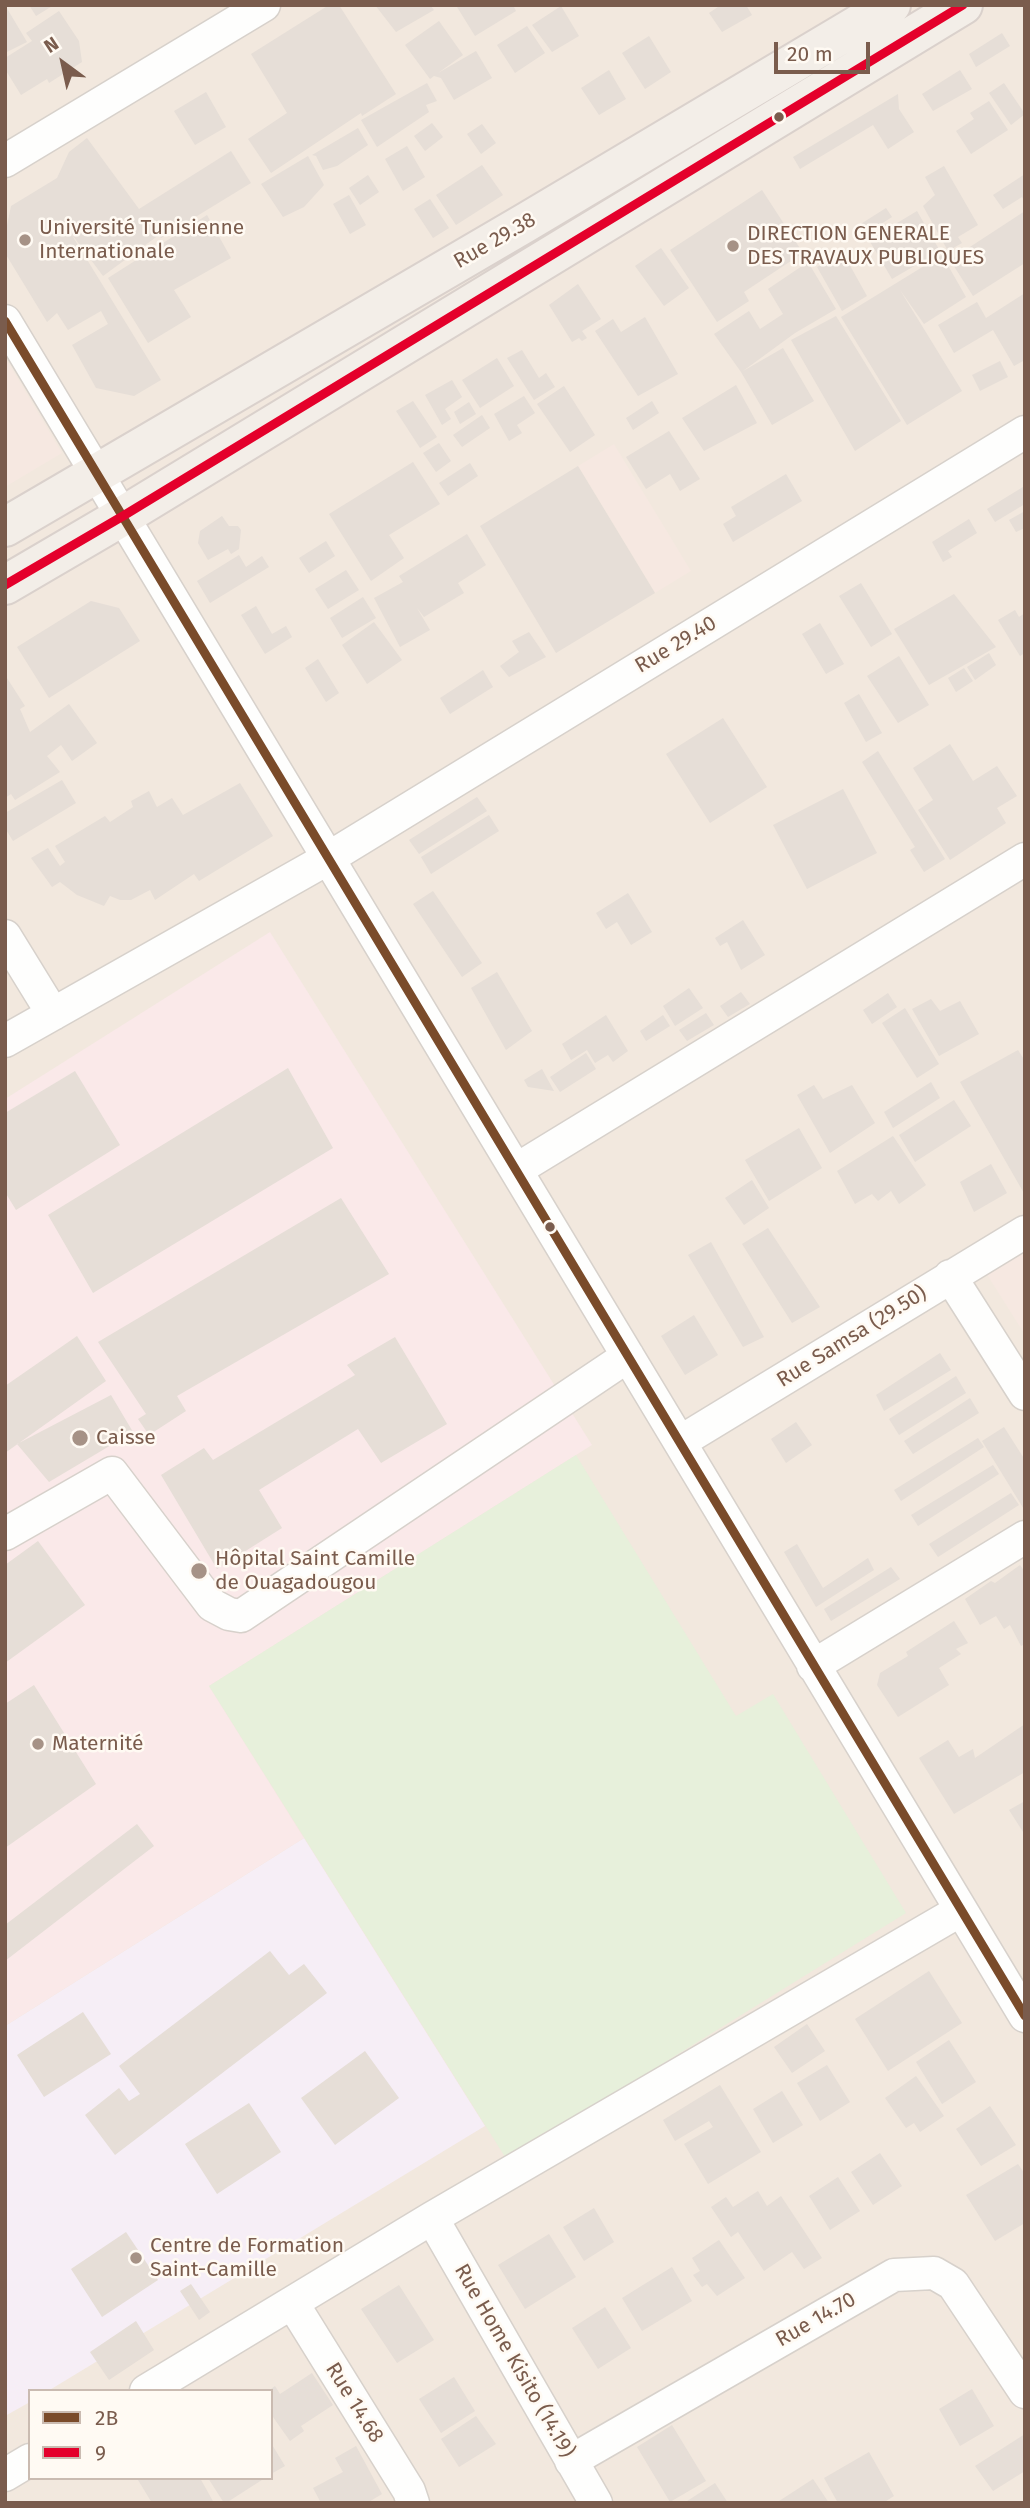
<!DOCTYPE html>
<html>
<head>
<meta charset="utf-8">
<style>
	body { margin:0 }
	#map { position:relative; width:1030px; height:2508px; overflow:hidden; background:#f9f5f0; font-family:"Fira Sans",sans-serif }
	canvas { display:block }
	.frame { position:absolute; inset:0; border:7px solid #7a5c4d; pointer-events:none }
	.legend { position:absolute; left:28px; top:2389px; width:245px; height:91px; box-sizing:border-box; background:#fffaf3; border:2px solid #cabbb1; margin:0; padding:9px 12px; list-style:none; font-size:21px; color:#7a5c4d }
	.legend li { display:flex; align-items:center; gap:14px; height:35px }
	.legend b { width:35px; border:2px solid #cabbb1 }
	.north { position:absolute; left:28px; top:28px; width:70px; height:70px; -webkit-text-stroke:5px #fffaf3; paint-order:stroke; rotate:327deg; font-size:19px; font-weight:700; line-height:28px; text-align:center; color:#7a5c4d }
	.north::after { content:''; display:block; margin:auto; width:24px; height:32px; background:#7a5c4d; clip-path:polygon(50% 0,100% 100%,50% 72%,0 100%) }
	.scale { position:absolute; left:774px; top:42px; width:96px; height:32px; box-sizing:border-box; border:4px solid #7a5c4d; border-top:0; padding-left:9px; font-size:21px; line-height:24px; white-space:nowrap; color:#7a5c4d; -webkit-text-stroke:5px #fffaf3; paint-order:stroke }
</style>
</head>
<body>
<div id="map">
<canvas width="1030" height="2508"></canvas>
<div class="frame"></div>
<ul class="legend">
<li><b style="height:9px;background:#7a4b2a"></b>2B</li>
<li><b style="height:9px;background:#e4002b"></b>9</li>
</ul>
<div class="north">N</div>
<div class="scale">20 m</div>
</div>
<script>
const ctx = document.querySelector('canvas').getContext('2d');
ctx.lineJoin = 'round';
function paint(path, color) { ctx.fillStyle = color; ctx.fill(path, 'evenodd'); }
function stroke(path, color, width, dash) { ctx.strokeStyle = color; ctx.lineWidth = width; ctx.lineCap = dash ? 'butt' : 'round'; ctx.setLineDash(dash || []); ctx.stroke(path); }
function label(font, color, halo, rows, align = 'center') {
  ctx.font = font + ' "Fira Sans",sans-serif'; ctx.lineWidth = 5; ctx.setLineDash([]); ctx.textBaseline = 'middle'; ctx.strokeStyle = halo; ctx.fillStyle = color; for (const [text, x, y, turn = 0] of rows) {
    ctx.save(); ctx.translate(x, y); ctx.rotate((+turn || 0) * Math.PI / 180); ctx.textAlign = isNaN(turn) ? turn : align; if (halo) ctx.strokeText(text, 0, 0); ctx.fillText(text, 0, 0); ctx.restore();
  }
}
paint(new Path2D(`
	M5 5H1025V2503H5ZM30 2391H271V2478H30Z`), '#f2e8de');
paint(new Path2D(`
	M5 357 62 453 5 487Z
	M614 444 691 571 655 593 578 466Z
	M1025 1249V1335L986 1273Z`), '#f6e8e1');
paint(new Path2D(`
	M304 1838 485 2126 48 2391H30V2402L5 2416V2026Z`), '#f6eef6');
paint(new Path2D(`
	M270 932 592 1445 209 1686 304 1838 5 2026V1099Z`), '#fae9e9');
paint(new Path2D(`
	M576 1455 736 1716 773 1694 906 1913 507 2160 209 1686Z`), '#e7f0db');
paint(new Path2D(`
	M5 5 27 42 5 53Z
	M29 5H54L36 16Z
	M329 5H339L396 94 362 116 361 113 271 173 248 139 287 113 251 54Z
	M375 5H430L434 10 396 32Z
	M459 5H513L516 11 475 36 457 7Z
	M721 5H746L752 15 722 32 709 13Z
	M561 6 579 36 552 52 532 25Z
	M59 11 79 41 82 62 49 83 47 79 21 95 5 69V58L32 41 26 33Z
	M439 21 463 55 438 73 476 51 492 78 454 100 441 78 434 76 430 79 405 45Z
	M527 26 545 53 515 73 497 45Z
	M1002 33 1010 46 976 67 969 54Z
	M649 36 671 72 645 89 622 53Z
	M609 70 626 99 599 115 581 88Z
	M960 70 972 89 933 111 922 94Z
	M427 83 437 101 426 105 429 112 377 147 361 120Z
	M1004 83 1025 114 1011 125 989 93Z
	M206 92 226 127 195 145 174 111Z
	M898 94 899 109 914 132 888 149 873 125 800 169 793 157Z
	M989 101 1008 130 971 154 956 131 974 119 970 113Z
	M432 123 443 137 425 151 414 136Z
	M482 124 496 143 481 154 467 134Z
	M358 128 368 145 337 166 323 170 316 156 312 155Z
	M87 138 139 209 231 151 251 183 161 238 159 235 103 276 70 232 161 380 134 396 96 388 72 345 108 324 101 311 68 330 57 313 47 322 5 253V235L11 206 57 178 69 152Z
	M407 146 425 177 403 191 385 159Z
	M308 156 324 185 304 207 283 217 261 184Z
	M482 165 503 195 456 225 436 195Z
	M944 166 978 225 958 237 962 243 948 251 923 206 935 195 925 177Z
	M1025 174V202L1022 197 1003 209 993 195Z
	M368 175 379 192 360 205 349 188Z
	M762 190 803 253 744 292 749 301 717 322 670 250Z
	M349 195 366 225 350 234 333 204Z
	M430 199 449 228 433 238 414 209Z
	M886 208 892 217 862 236 856 227Z
	M917 211 940 251 892 279 869 240Z
	M1025 211V263L973 296 950 260Z
	M207 215 231 258 174 290 191 317 148 343 108 278Z
	M661 248 689 288 664 306 635 266Z
	M843 253 867 296 842 311 817 267Z
	M942 255 966 297 924 324 900 290 962 391 907 425 841 317Z
	M808 262 836 309 795 333 743 371 783 348 814 401 772 425 741 372 714 334 749 311 760 329 783 314 768 289Z
	M578 284 601 319 582 331 587 338 582 341 579 338 572 342 549 305Z
	M1025 293V360L1014 366 993 330 954 353 938 325 977 302 986 318Z
	M836 316 901 421 855 451 791 340Z
	M645 317 678 374 638 396 595 331 613 319 621 332Z
	M522 350 539 378 546 373 555 387 534 400 507 358Z
	M497 358 514 386 480 408 462 380Z
	M1000 361 1008 377 980 391 972 375Z
	M452 380 462 397 445 409 451 419 442 425 425 395Z
	M736 385 757 423 704 451 682 418Z
	M564 386 595 435 570 452 537 404Z
	M524 396 535 413 517 425 522 433 509 441 494 414Z
	M413 401 437 437 420 448 396 411Z
	M652 401 659 413 633 430 626 418Z
	M469 402 476 414 460 424 454 412Z
	M482 415 490 428 462 447 453 435Z
	M669 431 700 479 680 491 670 474 646 489 626 457Z
	M439 443 451 461 436 472 423 453Z
	M413 462 440 504 389 535 404 558 371 581 329 514Z
	M470 463 478 476 448 496 439 483Z
	M578 466 655 593 556 653 480 526Z
	M786 474 802 501 733 542 723 524 736 516 731 507Z
	M1023 487 1025 504 995 522 987 509Z
	M1025 511V528L1016 532 1009 520Z
	M222 516 229 526H238L241 530 239 549 231 554 228 549 208 560 198 543 200 531Z
	M969 519 977 533 948 551 952 557 943 562 932 542Z
	M467 534 486 565 458 583 464 593 424 617 417 608 430 630 400 647 374 598 403 582 399 576Z
	M326 541 335 556 309 573 299 558Z
	M239 555 246 567 262 556 269 567 210 603 197 581Z
	M346 570 359 590 328 609 315 589Z
	M861 583 892 634 871 647 839 596Z
	M954 594 996 647 929 685 894 629Z
	M363 597 376 618 342 638 330 618Z
	M91 601 119 608 140 641 49 698 17 647Z
	M256 606 272 634 286 626 292 637 265 654 241 615Z
	M1015 610 1019 617 1025 613V653L1020 656 998 620Z
	M374 622 402 660 367 684 342 645Z
	M820 623 844 664 826 674 802 634Z
	M529 632 546 657 509 677 500 666 519 652 512 641Z
	M989 653 996 665 975 680 967 667Z
	M899 656 929 705 898 723 867 676Z
	M318 659 339 693 326 702 305 668Z
	M964 668 973 681 956 692 948 678Z
	M483 670 493 687 450 714 440 698Z
	M5 675 25 706 20 709 30 732 69 704 97 743 72 761 61 745 47 756 60 772 15 800 11 794 5 798Z
	M859 694 882 733 866 742 844 703Z
	M723 718 767 787 710 823 666 754Z
	M950 744 973 781 997 766 1017 796 997 808 1006 823 950 860 918 810 933 800 913 768Z
	M878 751 945 859 924 872 910 850 915 847 862 762Z
	M62 780 76 803 13 841 5 828V813Z
	M240 783 273 836 199 881 194 874 155 900 150 890 131 900H120L110 896 104 906 77 895 60 882 52 887 31 858 48 848 60 866 65 862 55 846 105 816 110 822 133 807 131 801 149 791 157 807 172 798 183 815Z
	M843 789 877 853 807 889 773 825Z
	M477 797 487 811 419 854 409 840Z
	M489 815 499 831 431 874 421 857Z
	M433 891 482 963 462 977 413 904Z
	M628 893 652 932 631 945 617 922 606 929 596 913Z
	M743 920 765 955 741 970 727 942 720 946 715 938Z
	M497 972 532 1031 506 1050 471 988Z
	M689 988 703 1008 675 1026 663 1006Z
	M741 992 750 1004 728 1017 720 1006Z
	M888 993 897 1007 872 1024 863 1010Z
	M931 999 940 1011 960 1001 979 1034 939 1056 912 1009Z
	M905 1008 939 1064 917 1078 882 1023Z
	M706 1013 714 1025 687 1041 679 1030Z
	M606 1015 628 1051 613 1062 608 1055 595 1063 587 1050 571 1060 562 1044Z
	M663 1015 670 1026 646 1041 640 1031Z
	M1018 1050 1025 1061V1195L960 1082Z
	M586 1053 596 1069 560 1092 550 1077Z
	M288 1068 333 1148 93 1293 48 1215Z
	M542 1069 554 1091 528 1087 524 1080Z
	M75 1071 120 1145 16 1210 5 1192V1113Z
	M931 1082 940 1098 893 1128 884 1112Z
	M814 1085 823 1099 852 1085 875 1123 830 1153 797 1095Z
	M954 1100 971 1126 915 1162 899 1135Z
	M799 1128 822 1168 769 1201 745 1160Z
	M893 1136 926 1185 899 1204 891 1191 878 1201 872 1194 855 1204 837 1171Z
	M991 1164 1007 1193 974 1212 960 1182Z
	M752 1180 769 1208 744 1225 725 1198Z
	M341 1198 389 1274 177 1396 186 1411 149 1435 138 1419 146 1414 98 1342Z
	M768 1228 820 1307 792 1323 742 1244Z
	M711 1242 764 1337 743 1347 688 1255Z
	M694 1315 718 1355 685 1375 661 1336Z
	M77 1336 106 1381 5 1453V1386Z
	M395 1337 447 1424 381 1463 358 1429 259 1490 282 1528 217 1569 161 1475 204 1448 213 1460 355 1375 347 1365Z
	M940 1353 951 1370 884 1411 876 1395Z
	M956 1376 966 1393 899 1435 889 1419Z
	M111 1395 133 1432 49 1482 17 1444Z
	M970 1398 979 1413 913 1454 904 1441Z
	M796 1422 812 1445 786 1463 771 1439Z
	M1004 1427 1025 1460V1511L982 1441Z
	M978 1438 984 1447 901 1501 894 1490Z
	M993 1465 999 1474 918 1526 911 1515Z
	M1011 1493 1019 1505 938 1557 929 1544Z
	M38 1541 85 1605 5 1663V1565Z
	M797 1544 823 1588 868 1558 874 1570 816 1607 784 1552Z
	M1020 1565 1025 1572V1644L1021 1646 1010 1625 1004 1629 996 1616 980 1625 965 1599 991 1581 995 1583Z
	M891 1567 900 1579 831 1621 824 1609Z
	M954 1621 968 1643 956 1649 961 1654 939 1668 949 1685 898 1717 877 1685 880 1673 908 1656 906 1652Z
	M34 1685 96 1784 5 1848V1704Z
	M1025 1724V1772L954 1814 919 1758 948 1740 959 1757 973 1749 975 1758Z
	M1025 1801V1835L1009 1810Z
	M137 1824 154 1846 5 1961V1925Z
	M270 1951 289 1975 304 1964 327 1993 115 2155 85 2115 119 2088 129 2101 140 2094 119 2066Z
	M929 1971 962 2023 888 2071 855 2019Z
	M83 2012 111 2054 44 2097 17 2055Z
	M807 2024 825 2051 792 2073 774 2047Z
	M949 2040 976 2082 942 2104 916 2062Z
	M365 2051 399 2098 335 2145 301 2098Z
	M827 2065 850 2102 820 2121 797 2083Z
	M916 2076 944 2116 920 2132 914 2123 906 2128 885 2098Z
	M720 2085 761 2152 708 2184 684 2144 713 2127 709 2121 675 2141 663 2120Z
	M782 2091 803 2125 773 2143 753 2109Z
	M249 2103 281 2152 217 2194 185 2144Z
	M990 2106 1016 2145 981 2166 956 2129Z
	M880 2153 902 2186 873 2205 851 2172Z
	M1018 2164 1025 2174V2223L995 2241 966 2195Z
	M838 2177 860 2211 830 2230 809 2196Z
	M758 2191 767 2206 781 2196 822 2258 804 2269 792 2252 764 2271 738 2232 731 2237 711 2207 726 2197 733 2207Z
	M594 2208 614 2242 584 2261 563 2227Z
	M126 2232 158 2280 102 2317 71 2269Z
	M549 2234 576 2277 525 2309 498 2265Z
	M719 2240 745 2278 717 2296 707 2284 702 2287 693 2275 700 2271 692 2258Z
	M672 2267 692 2301 642 2331 622 2298Z
	M191 2284 210 2312 199 2320 180 2291Z
	M399 2285 434 2340 397 2363 361 2309Z
	M605 2307 631 2348 598 2369 572 2328Z
	M136 2321 154 2350 109 2380 90 2352Z
	M312 2373 333 2405 301 2426 304 2431 290 2441 273 2417 271 2418V2389L275 2386 280 2394Z
	M454 2377 475 2411 441 2433 419 2399Z
	M972 2389 994 2426 960 2446 939 2409Z
	M476 2416 496 2444 459 2467 441 2439Z
	M672 2425 706 2481 670 2502 637 2447Z
	M1025 2434V2471L993 2491 975 2466Z
	M271 2443 285 2466 271 2474Z
	M356 2446 382 2494 367 2503H321L313 2488 343 2472 335 2458Z
	M869 2452 894 2496 883 2503H838L824 2478Z
	M141 2478H200L214 2503H152L138 2480Z
	M208 2478H265L226 2503H224Z
	M813 2479 829 2503H776Z
	M715 2483 728 2503H684Z`), '#e6ded7');
const minor = new Path2D(`
	M5 161 264 5
	M5 321 1025 2016
	M5 936 53 1014
	M5 1041 327 859 1025 432
	M516 1170 1025 859
	M950 1276 1025 1394
	M680 1442 1025 1232
	M5 1534 112 1473 212 1605 229 1614 241 1616 628 1356
	M813 1666 1025 1537
	M432 2218 596 2503
	M293 2304 409 2491 413 2503
	M146 2391 432 2218 961 1910
	M571 2461 894 2275 934 2273 953 2284 1025 2392
	M5 2475 30 2460`);
const major = new Path2D(`
	M5 527 525 223 891 5
	M5 585 123 516 963 5`);
stroke(minor, '#d7d1cb', 35);
stroke(major, '#dad1cc', 42);
stroke(minor, '#fefefd', 32);
stroke(major, '#f3eee8', 38);
stroke(new Path2D(`
	M5 321 1025 2016`), '#7a4b2a', 9);
stroke(new Path2D(`
	M5 585 123 516 963 5`), '#e4002b', 9);
for (const [x, y, r, color] of [
	[779,117,6,"#7a5c4d"],
	[25,240,7,"#a69286"],
	[733,246,7,"#a69286"],
	[550,1227,6,"#7a5c4d"],
	[80,1438,9,"#a69286"],
	[199,1571,9,"#a69286"],
	[38,1744,7,"#a69286"],
	[136,2258,7,"#a69286"]
]) { const dot = new Path2D(); dot.arc(x, y, r, 0, 2 * Math.PI); ctx.fillStyle = color; ctx.fill(dot); stroke(dot, '#fffaf3', 2.5); }
label('21px', '#7a5c4d', '#fffaf3', [
	["Université Tunisienne",39,228],
	["Internationale",39,252],
	["DIRECTION GENERALE",747,234],
	["DES TRAVAUX PUBLIQUES",747,258],
	["Caisse",96,1438],
	["Hôpital Saint Camille",215,1559],
	["de Ouagadougou",215,1583],
	["Maternité",52,1744],
	["Centre de Formation",150,2246],
	["Saint-Camille",150,2270]
], 'left');
label('21px', '#7a5c4d', '#fffaf3', [
	["Rue 29.38",495,241,-30],
	["Rue 29.40",676,645,-31],
	["Rue Samsa (29.50)",852,1337,-32],
	["Rue 14.70",816,2320,-30],
	["Rue Home Kisito (14.19)",514,2361,60],
	["Rue 14.68",354,2403,58]
]);
</script>
</body>
</html>
